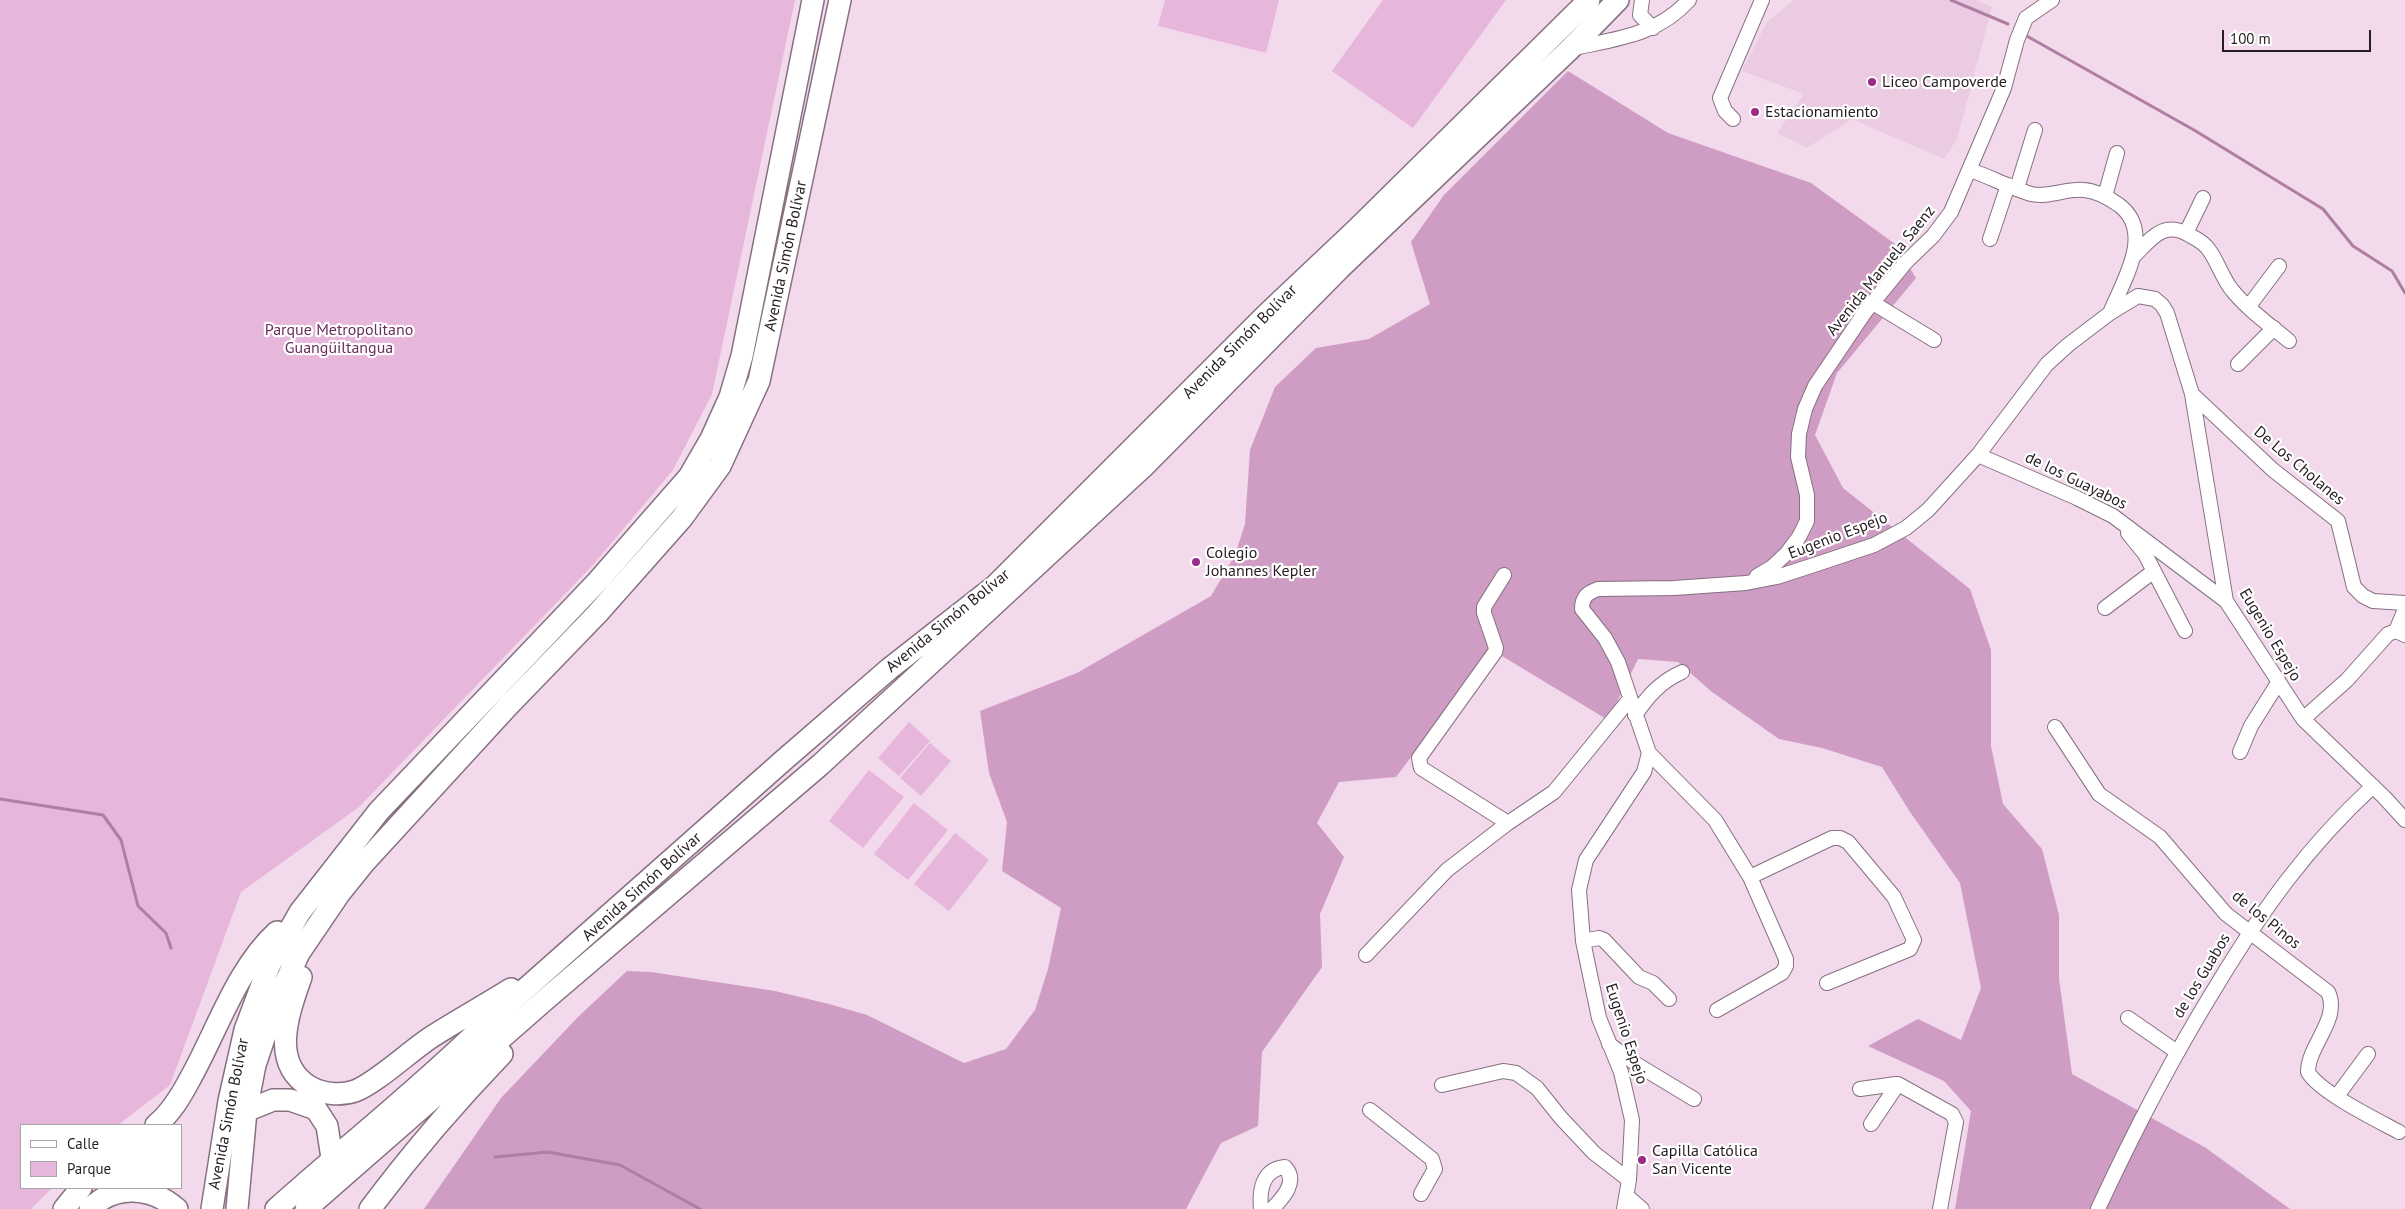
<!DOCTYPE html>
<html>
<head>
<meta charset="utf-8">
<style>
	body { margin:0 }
	#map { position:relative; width:2405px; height:1209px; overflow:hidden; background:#f2d9ec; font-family:"PT Sans",sans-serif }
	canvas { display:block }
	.legend { position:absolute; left:20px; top:1124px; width:162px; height:65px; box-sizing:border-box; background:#fff; border:1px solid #a8a5a7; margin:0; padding:6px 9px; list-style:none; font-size:15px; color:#261d23 }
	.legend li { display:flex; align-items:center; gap:10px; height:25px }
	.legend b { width:25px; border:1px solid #a8a5a7 }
	.scale { position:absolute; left:2222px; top:30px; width:149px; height:22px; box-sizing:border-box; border:2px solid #261d23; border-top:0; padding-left:6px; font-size:15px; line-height:18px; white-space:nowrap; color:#261d23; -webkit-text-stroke:4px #fff; paint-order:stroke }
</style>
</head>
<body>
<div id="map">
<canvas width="2405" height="1209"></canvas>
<ul class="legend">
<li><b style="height:6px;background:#fff"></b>Calle</li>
<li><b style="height:14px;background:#e7b6db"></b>Parque</li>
</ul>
<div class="scale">100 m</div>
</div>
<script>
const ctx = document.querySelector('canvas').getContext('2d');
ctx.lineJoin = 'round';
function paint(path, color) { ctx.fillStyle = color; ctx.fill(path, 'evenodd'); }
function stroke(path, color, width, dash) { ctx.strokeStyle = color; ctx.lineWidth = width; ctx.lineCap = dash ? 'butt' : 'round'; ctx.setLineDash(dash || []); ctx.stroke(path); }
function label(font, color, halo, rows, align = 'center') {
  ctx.font = font + ' "PT Sans",sans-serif'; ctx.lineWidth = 4.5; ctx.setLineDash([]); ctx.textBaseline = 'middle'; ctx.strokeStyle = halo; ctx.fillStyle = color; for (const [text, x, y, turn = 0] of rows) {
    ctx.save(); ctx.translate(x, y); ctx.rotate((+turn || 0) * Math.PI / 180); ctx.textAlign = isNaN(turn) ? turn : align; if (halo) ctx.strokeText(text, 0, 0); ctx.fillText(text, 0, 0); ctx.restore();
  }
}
paint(new Path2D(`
	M1794 0H1976L1992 7 1957 139 1944 159 1852 119 1807 148 1777 133 1804 94 1742 71 1767 22Z`), '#eacbe2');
paint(new Path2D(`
	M0 0H795L712 394 673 470 592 566 359 807 241 892 170 1085 118 1125H21V1188H52L31 1209H0Z
	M1165 0H1279L1266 53 1158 26Z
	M1383 0H1506L1413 128 1332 71Z
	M909 722 930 741 899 776 878 758Z
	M930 743 951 761 921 796 900 778Z
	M869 770 904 797 863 848 829 821Z
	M914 803 948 830 908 880 874 854Z
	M955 833 989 860 949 911 914 884Z`), '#e7b6db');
paint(new Path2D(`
	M1568 71 1668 133 1811 183 1895 244 1916 278 1837 373 1815 435 1843 488 1970 589 1991 650V746L2003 804 2042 849 2059 915V979L2072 1074 2206 1148 2290 1209H1955L1971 1111 1944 1081 1868 1046 1918 1019 1961 1040 1981 988 1960 883 1910 812 1882 767 1822 748 1779 739 1712 692 1678 662 1638 659 1608 720 1492 650 1396 777 1339 782 1317 823 1344 857 1320 914 1322 967 1262 1052 1258 1126 1221 1143 1186 1209H424L501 1098 578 1017 627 971 651 972 775 991 829 1004 867 1015 964 1063 1006 1049 1035 1010 1048 969 1061 908 1002 871 1007 822 989 773 980 711 1077 673 1211 596 1235 555 1245 524 1250 450 1275 387 1316 348 1369 339 1430 304 1411 242 1444 195Z`), '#cf9cc3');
stroke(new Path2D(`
	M1951 0 2008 24
	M2025 35 2194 130 2323 209 2353 246 2392 271 2405 293
	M0 799 103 815 121 840 138 906 166 933 171 948
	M495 1157 548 1152 620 1165 700 1209`), '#af7ea3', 3);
const minor = new Path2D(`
	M1642 0 1640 15 1653 28
	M1570 49C1614 39 1657 36 1689 0
	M1733 119 1725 111 1720 98 1762 0
	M1970 170C1991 177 2010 188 2031 194 2048 198 2067 188 2084 190 2097 191 2109 198 2119 205 2155 232 2123 281 2110 313
	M2017 188 2035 130
	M2105 196 2117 153
	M2186 233 2203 198
	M1990 239 2008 185
	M2134 256C2152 238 2164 219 2191 236 2197 239 2205 244 2209 250 2218 262 2222 278 2232 290 2247 309 2270 325 2289 341
	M1873 303 1934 340
	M2249 306 2279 266
	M2238 364 2274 328
	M2192 394 2273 470 2338 521 2354 587 2363 596 2373 601 2405 603
	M1978 455 2077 498 2113 516 2226 601
	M2128 533 2145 554 2185 631
	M1504 575 1484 607V613L1496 648 1495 652 1419 758 1421 768 1508 823
	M1757 576 1772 567 1787 553 1799 537 1807 521V495L1798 457 1799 434 1805 409 1815 386 1865 312 1906 262 1933 236 1951 212 2004 88 2017 40 2026 18 2052 0
	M2105 608 2154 571
	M2396 631 2405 609
	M1635 715C1648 696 1660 682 1682 672
	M2303 719 2347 680 2388 634 2396 631 2405 635
	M2055 727 2099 794 2160 837 2226 914 2328 992C2341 1019 2308 1045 2308 1072 2319 1092 2377 1120 2399 1132
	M2240 752 2251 726 2278 683
	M1649 753 1715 820 1750 877 1786 959V966L1782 973 1717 1010
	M1750 877 1832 838H1840L1848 842 1894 897 1914 940 1910 949 1827 983
	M1583 941 1599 938 1604 940 1639 977 1653 983 1669 999
	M1366 955 1447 870 1508 823 1554 792 1629 700
	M2128 1018 2177 1052
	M1609 1044 1636 1064 1694 1099
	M1442 1085 1503 1071 1516 1073 1537 1088 1561 1118 1594 1153 1629 1180
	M1860 1089 1896 1084
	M2337 1096 2368 1054
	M1370 1110 1432 1159 1435 1169 1421 1194
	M1871 1124 1898 1084 1952 1114 1956 1122 1940 1209
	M1627 1196 1642 1209
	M1261 1209C1259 1189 1263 1169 1285 1167 1298 1181 1284 1197 1272 1209
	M1624 1209 1629 1180 1632 1120 1621 1072 1599 1018 1583 941 1579 890 1586 860 1644 772 1649 753 1618 662 1605 638 1582 609C1582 597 1587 593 1598 589L1674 588 1746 583 1777 577 1823 562 1874 545 1906 528 1928 510 1978 455 2047 364 2068 345 2110 313 2138 296 2155 299 2162 305 2167 313 2192 394 2226 601 2303 719 2385 798 2405 820
	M2098 1209C2134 1131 2172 1058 2217 985 2263 909 2307 847 2373 786`);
const highway = new Path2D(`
	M301 977C289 1012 269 1063 310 1087 323 1094 340 1096 355 1091 376 1083 409 1052 430 1038 456 1021 484 1006 511 989
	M246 1111 273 1100H290L316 1109 327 1126 332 1158
	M156 1125C171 1113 181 1096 190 1079 216 1033 237 968 277 932
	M64 1209 81 1188
	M90 1209C115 1183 152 1187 177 1209
	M212 1209 229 1101 245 1030 269 966 300 912 379 811 598 581 689 477 711 439 730 397 742 356 813 0
	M237 1209 246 1111 255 1065 276 1003 299 953 339 894 364 863 508 706 597 614 682 518 720 466 759 381 840 0
	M276 1209C343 1149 414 1093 479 1030L785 759 889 669 995 586 1266 315 1356 230 1589 0
	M306 1209 546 999 820 765 907 685 1143 467 1340 268 1569 50 1618 0
	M370 1209C411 1154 455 1103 502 1054`);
stroke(minor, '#867081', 16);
stroke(highway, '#867081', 24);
stroke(minor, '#fff', 14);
stroke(highway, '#fff', 21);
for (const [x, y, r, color] of [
	[1872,82,5,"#9b2b89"],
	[1755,112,5,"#9b2b89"],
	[1196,562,5,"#9b2b89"],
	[1642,1160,5,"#9b2b89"]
]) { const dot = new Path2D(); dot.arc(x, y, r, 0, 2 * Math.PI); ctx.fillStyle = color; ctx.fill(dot); stroke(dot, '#fff', 2); }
label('16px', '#261d23', '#fff', [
	["Liceo Campoverde",1882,82],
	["Estacionamiento",1765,112],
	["Colegio",1206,553],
	["Johannes Kepler",1206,571],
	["Capilla Católica",1652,1151],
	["San Vicente",1652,1169]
], 'left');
label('16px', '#261d23', '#fff', [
	["Avenida Simón Bolívar",786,256,-78],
	["Avenida Manuela Saenz",1881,271,-51],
	["Avenida Simón Bolívar",1240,342,-45],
	["De Los Cholanes",2299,466,40],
	["de los Guayabos",2076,481,26],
	["Eugenio Espejo",1838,536,-21],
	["Avenida Simón Bolívar",948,621,-39],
	["Eugenio Espejo",2270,635,59],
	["Avenida Simón Bolívar",642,887,-42],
	["de los Pinos",2266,920,39],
	["de los Guabos",2202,976,-59],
	["Eugenio Espejo",1626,1034,72],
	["Avenida Simón Bolívar",229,1114,-79]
]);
label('16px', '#6c2e60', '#fff', [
	["Parque Metropolitano",339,330],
	["Guangüiltangua",339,348]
]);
</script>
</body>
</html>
